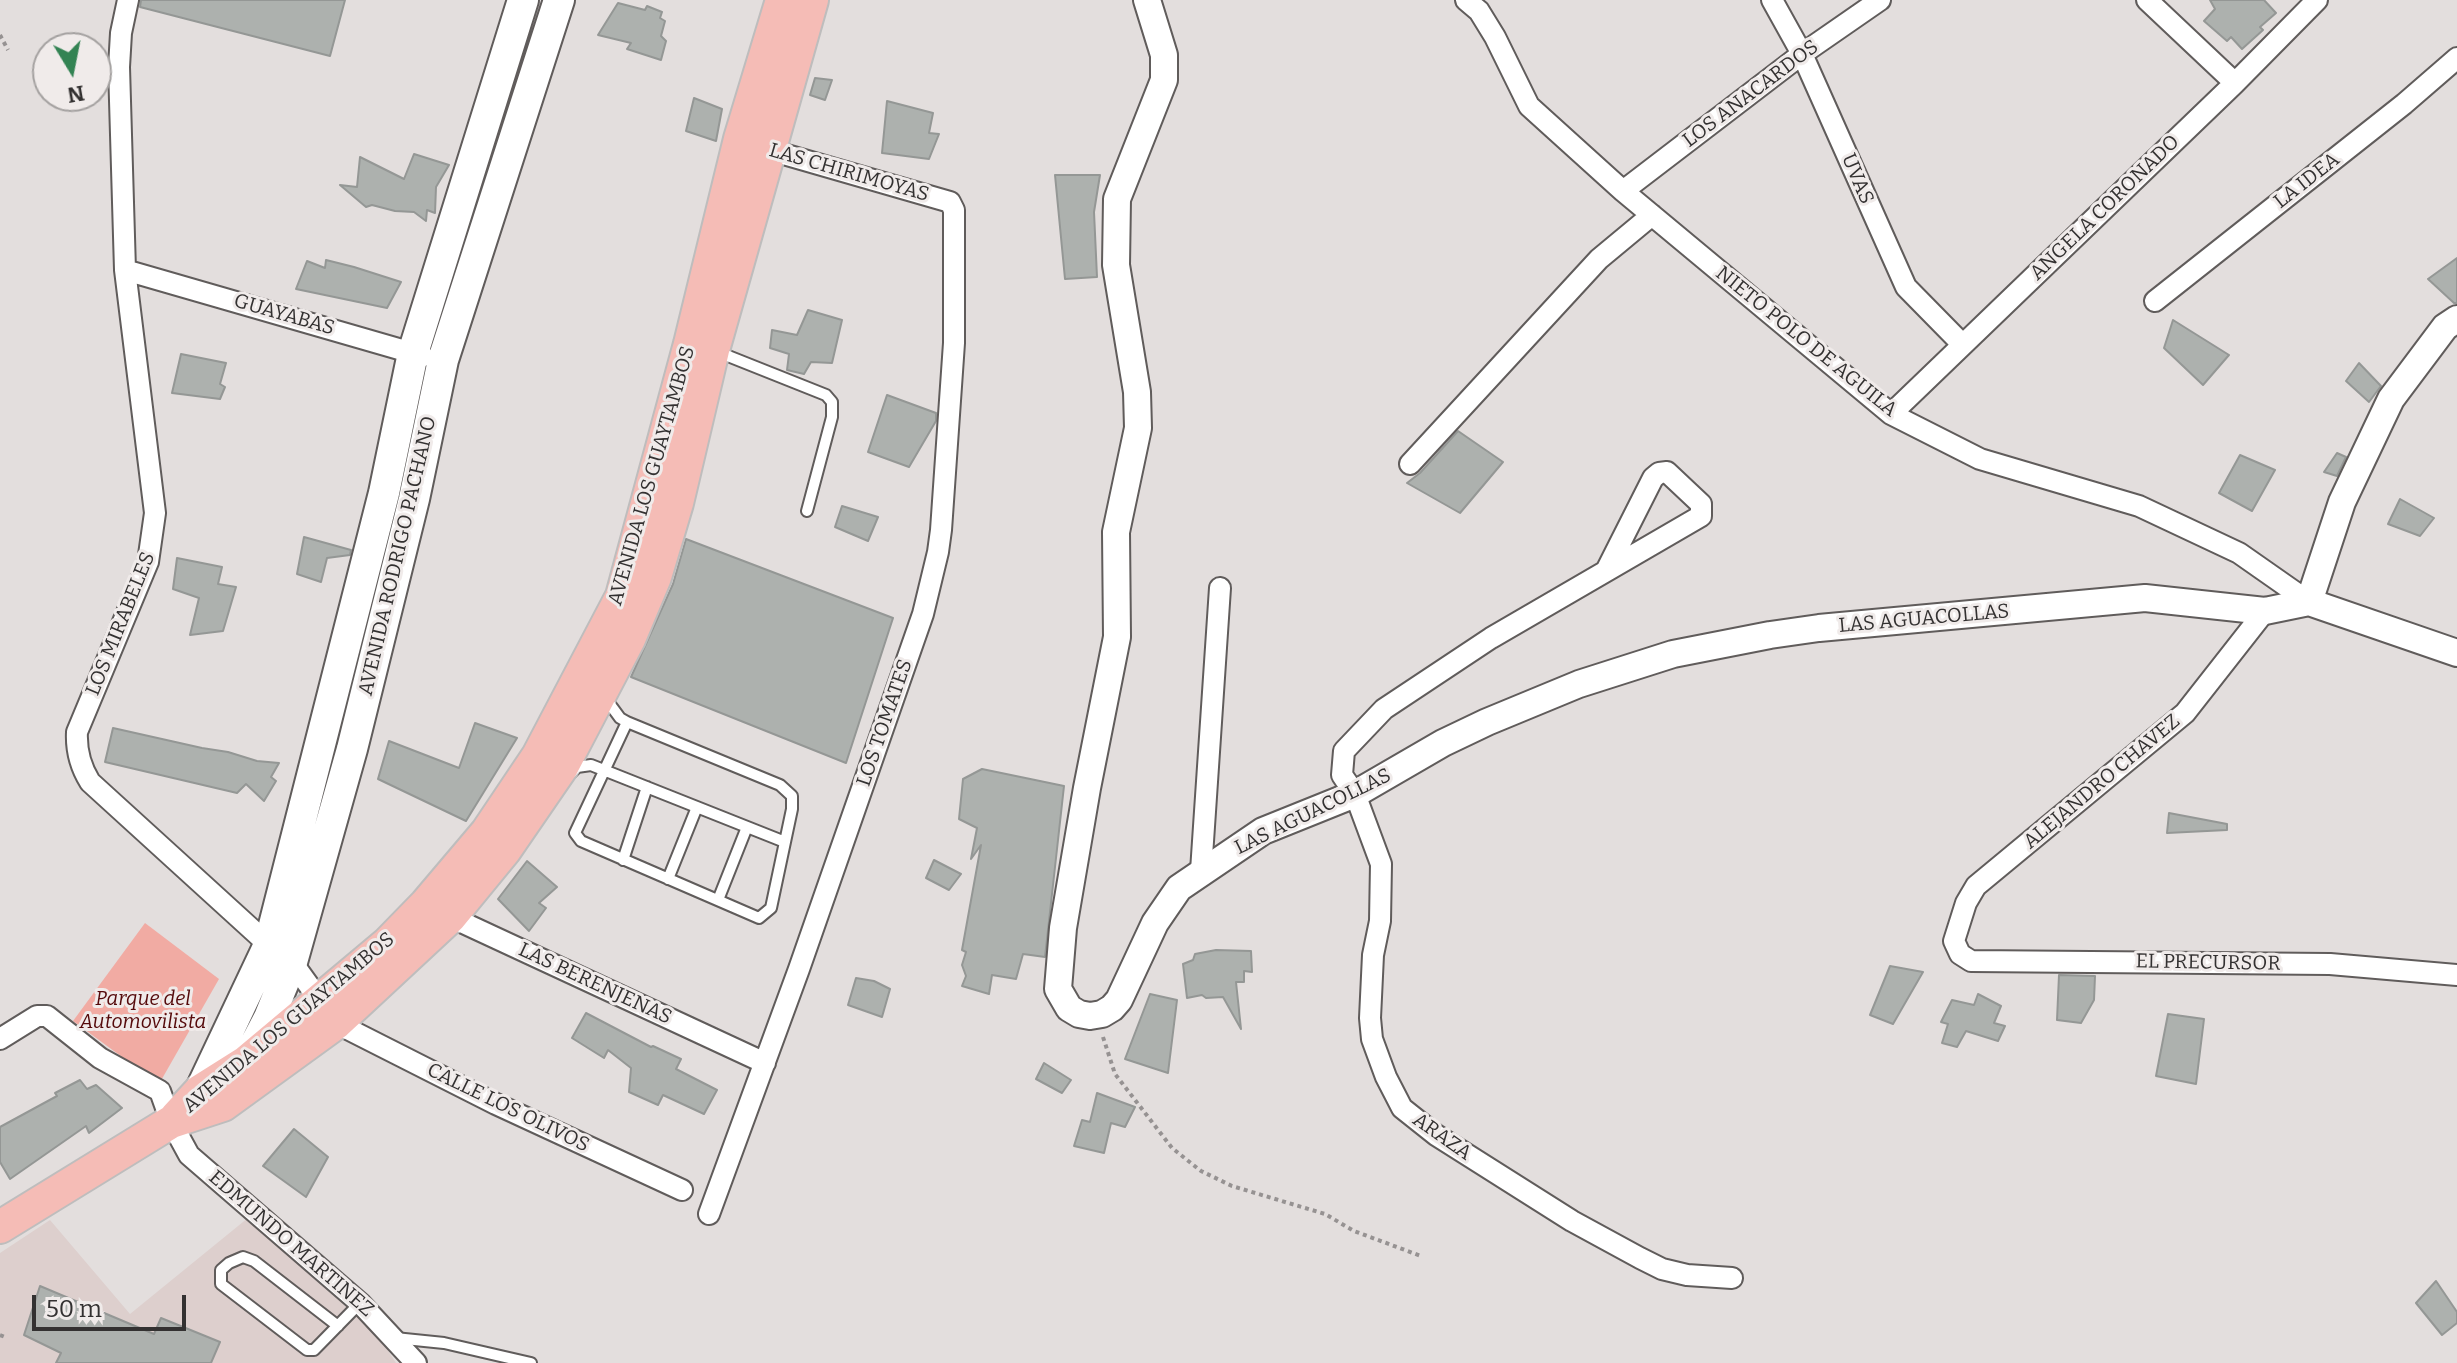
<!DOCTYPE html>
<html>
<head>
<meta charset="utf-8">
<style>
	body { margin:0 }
	#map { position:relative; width:2457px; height:1363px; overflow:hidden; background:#e3dedd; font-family:Bitter,serif }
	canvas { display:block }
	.north { position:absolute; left:32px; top:32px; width:80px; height:80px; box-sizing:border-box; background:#f0ebea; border:2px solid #a4a1a0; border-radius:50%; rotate:170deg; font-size:22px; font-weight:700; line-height:32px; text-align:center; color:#333131 }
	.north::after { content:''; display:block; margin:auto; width:28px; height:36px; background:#338353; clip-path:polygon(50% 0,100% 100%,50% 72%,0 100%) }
	.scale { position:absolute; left:32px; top:1295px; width:154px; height:36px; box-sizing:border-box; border:4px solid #333131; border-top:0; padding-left:10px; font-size:24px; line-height:28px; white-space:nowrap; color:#333131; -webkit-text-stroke:6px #f0ebea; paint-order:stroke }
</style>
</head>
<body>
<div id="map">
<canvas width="2457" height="1363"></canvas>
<div class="north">N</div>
<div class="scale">50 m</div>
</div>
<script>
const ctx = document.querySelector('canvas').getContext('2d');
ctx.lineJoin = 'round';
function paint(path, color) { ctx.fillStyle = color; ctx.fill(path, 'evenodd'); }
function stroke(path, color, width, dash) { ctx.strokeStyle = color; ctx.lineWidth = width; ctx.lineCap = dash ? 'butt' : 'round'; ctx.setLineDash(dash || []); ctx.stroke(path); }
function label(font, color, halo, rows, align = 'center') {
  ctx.font = font + ' Bitter,serif'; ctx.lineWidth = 6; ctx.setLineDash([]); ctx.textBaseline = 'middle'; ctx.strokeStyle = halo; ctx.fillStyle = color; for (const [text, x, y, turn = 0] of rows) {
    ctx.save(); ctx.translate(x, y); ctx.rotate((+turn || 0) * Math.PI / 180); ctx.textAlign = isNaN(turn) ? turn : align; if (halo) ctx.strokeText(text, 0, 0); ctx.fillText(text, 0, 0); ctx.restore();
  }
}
paint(new Path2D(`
	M254 1213 360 1308 396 1363H0V1253L50 1220 130 1314Z`), '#ddcfcd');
paint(new Path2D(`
	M145 923 219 979 159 1084 73 1021Z`), '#f1aba3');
const building = new Path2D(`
	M141 0H345L330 56 140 7Z
	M2210 0H2264L2276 13 2260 27 2263 30 2242 49 2231 37 2227 41 2204 21 2215 9Z
	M618 3 645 10 647 6 662 12 660 18 665 21 661 36 666 41 661 60 627 49 631 43 598 35Z
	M815 78 832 80 825 100 810 95Z
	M694 98 722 109 716 141 686 131Z
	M887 101 933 113 929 133 939 134 929 159 882 153Z
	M414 154 449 165 436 187 435 213 427 210 426 221 414 212 395 211 372 205 366 207 340 185 357 187 360 157 404 179Z
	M1055 175H1100L1094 212 1097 277 1065 279Z
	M2457 258V303H2454L2428 279Z
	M326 260 354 267 401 282 387 308 296 289 307 261 325 268Z
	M808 310 842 320 832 363 811 362 804 374 787 370 789 354 770 348 772 330 797 335Z
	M2173 320 2229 355 2203 385 2164 348Z
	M181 354 226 363 220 384 225 387 220 399 172 393Z
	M2359 363 2381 386 2369 402 2346 381Z
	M887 395 936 413V421L909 467 868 452Z
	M1458 431 1503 462 1460 513 1407 483 1420 473Z
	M2337 453 2346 457 2337 476 2324 472Z
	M2240 455 2275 470 2252 511 2219 493Z
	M2400 499 2434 518 2420 536 2388 524Z
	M842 506 878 517 868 541 835 527Z
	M304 537 351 550 350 555 327 558 321 582 297 574Z
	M686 539 893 618 846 763 631 677 673 584Z
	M177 558 222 567 218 584 236 587 223 631 190 635 199 598 173 589Z
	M475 723 517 738 466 821 378 779 389 741 459 768Z
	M113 728 202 748 228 752 257 761 279 763 271 777 276 781 264 801 246 784 237 793 105 762Z
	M982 769 1064 786 1045 957 1023 954 1016 979 992 975 989 994 962 986 966 976 962 965 966 952 962 950 981 845 971 859 977 828 959 819 963 779Z
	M2169 813 2227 824V830L2167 833Z
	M934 860 961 874 949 890 926 878Z
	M527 861 557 887 539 903 546 908 529 931 498 899Z
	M1216 950 1251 951 1252 972 1244 971V982H1236L1241 1029 1223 997 1206 998 1202 995 1187 998 1183 964 1193 960 1195 954Z
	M1890 966 1923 972 1893 1024 1870 1015Z
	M2059 975 2095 976 2094 1000 2081 1023 2057 1020Z
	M856 978 874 981 890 989 882 1017 848 1005Z
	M1150 994 1177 1000 1168 1073 1125 1059Z
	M1978 994 2001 1006 1994 1023 2005 1026 1998 1041 1966 1031 1957 1047 1942 1043 1948 1024 1941 1022 1952 1000 1974 1005Z
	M586 1013 651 1047 653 1046 681 1059 676 1069 717 1090 704 1114 663 1095 658 1105 629 1092 631 1068 608 1050 604 1058 572 1038Z
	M2168 1014 2204 1019 2196 1084 2156 1076Z
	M1044 1063 1071 1080 1062 1093 1036 1079Z
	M80 1080 87 1089 96 1085 122 1108 89 1133 86 1126 10 1179 0 1162V1127L57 1096 55 1093Z
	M1097 1093 1135 1107 1125 1127 1111 1123 1104 1153 1074 1146 1082 1120 1090 1122Z
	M294 1129 328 1157 306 1197 263 1166Z
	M2436 1281 2457 1312V1323L2442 1335 2416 1303Z
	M40 1286 154 1334 161 1318 220 1342 211 1363H56L61 1353 24 1335Z`);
paint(building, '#adb1ae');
stroke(building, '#949795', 2);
const service = new Path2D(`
	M718 352 826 395 832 402V417L807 511
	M627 722 575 833 581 841 759 918 771 908 785 842
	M571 773 577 767 591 765 785 842 792 809V796L780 785 627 722 620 718 606 699
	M623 860 647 787
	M668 879 697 807
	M718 900 747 827
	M338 1326 254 1261 243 1257 229 1263 221 1270V1284L307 1350H314L360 1303
	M395 1338 444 1343 531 1363`);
const minor = new Path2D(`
	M128 0 121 33 119 67 125 270 155 513 148 562 77 732C76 751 80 766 90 782L269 945 292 962 336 1023 496 1104 682 1190
	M1466 0 1479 11 1495 37 1529 106 1623 191 1891 414 1980 459 2139 506 2239 553 2309 602
	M1772 0 1802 54 1906 287 1962 344
	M2147 0 2235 83
	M1623 191 1802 54 1880 0
	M125 270 423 356
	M2155 301 2404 104 2457 58
	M1891 414 2235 83 2317 0
	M1410 464 1599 259 1652 215
	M1606 571 1653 478 1659 473 1667 472 1701 504V516L1491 638 1384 709 1344 751 1342 775 1355 794 1381 864 1380 921 1373 955 1370 1018 1372 1039 1386 1077 1402 1108 1436 1135 1572 1221 1640 1258 1662 1269 1687 1275 1732 1278
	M2265 611 2185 713 1976 886 1966 903 1954 941 1960 954 1971 961 2330 964 2457 975
	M1201 871 1220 588
	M442 913 765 1063
	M0 1039 37 1016H47L100 1058 160 1091 171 1122 189 1155 360 1303 416 1363
	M709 1214 799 969 923 614 938 552 941 530 954 343V210L950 202 759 147`);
const tertiary = new Path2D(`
	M1147 0 1164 55V80L1117 199 1116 265 1137 392 1138 428 1116 532 1117 637 1087 788 1063 928 1058 989 1069 1008 1079 1014 1090 1016 1102 1014 1112 1008 1119 1000 1155 923 1179 888 1263 831 1355 794 1443 743 1487 722 1579 684 1673 654 1770 635 1819 628 2145 598 2265 611 2309 602 2457 653
	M2309 602 2342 502 2391 399 2445 327 2457 319`);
const secondary = new Path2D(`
	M247 1060 269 1018 292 962 352 749 414 499 443 360 559 0
	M200 1091 269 945 384 493 413 353 523 0`);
const primary = new Path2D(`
	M176 1117 200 1091 246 1062 388 943 426 904 487 832 538 756 622 596 690 344 740 139 782 0
	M0 1227 171 1122 223 1105 336 1023 450 917 505 850 562 767 629 639 655 577 677 503 713 350 812 0`);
stroke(service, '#605c5b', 14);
stroke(minor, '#605c5b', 24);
stroke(tertiary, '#605c5b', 30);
stroke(secondary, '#605c5b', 34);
stroke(primary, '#bebdbd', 36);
stroke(new Path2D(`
	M0 35 8 50
	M1103 1037 1115 1074 1122 1083 1172 1148 1201 1171 1232 1186 1325 1214 1354 1231 1421 1256
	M0 1335 5 1337`), '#969292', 4, [4, 4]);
stroke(service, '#fff', 10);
stroke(minor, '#fff', 20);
stroke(tertiary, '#fff', 26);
stroke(secondary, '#fff', 30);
stroke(primary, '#f5bcb6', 32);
label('20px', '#333131', '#f0ebea', [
	["LOS ANACARDOS",1751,94,-37],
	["LAS CHIRIMOYAS",849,173,16],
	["UVAS",1857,179,67],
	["LA IDEA",2307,181,-38],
	["ANGELA CORONADO",2105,208,-44],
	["GUAYABAS",284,315,16],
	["NIETO POLO DE AGUILA",1806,342,39],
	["AVENIDA LOS GUAYTAMBOS",652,476,-74],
	["AVENIDA RODRIGO PACHANO",398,556,-77],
	["LAS AGUACOLLAS",1924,619,-5],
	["LOS MIRABELES",121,624,-68],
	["LOS TOMATES",885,723,-71],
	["ALEJANDRO CHAVEZ",2102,782,-40],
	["LAS AGUACOLLAS",1313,812,-26],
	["EL PRECURSOR",2208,963,1],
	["LAS BERENJENAS",595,984,25],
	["AVENIDA LOS GUAYTAMBOS",289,1023,-40],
	["CALLE LOS OLIVOS",508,1108,26],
	["ARAZA",1442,1137,35],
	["EDMUNDO MARTINEZ",291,1244,41]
]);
label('italic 20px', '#550a0b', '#f0ebea', [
	["Parque del",143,999],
	["Automovilista",143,1022]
]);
</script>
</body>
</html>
